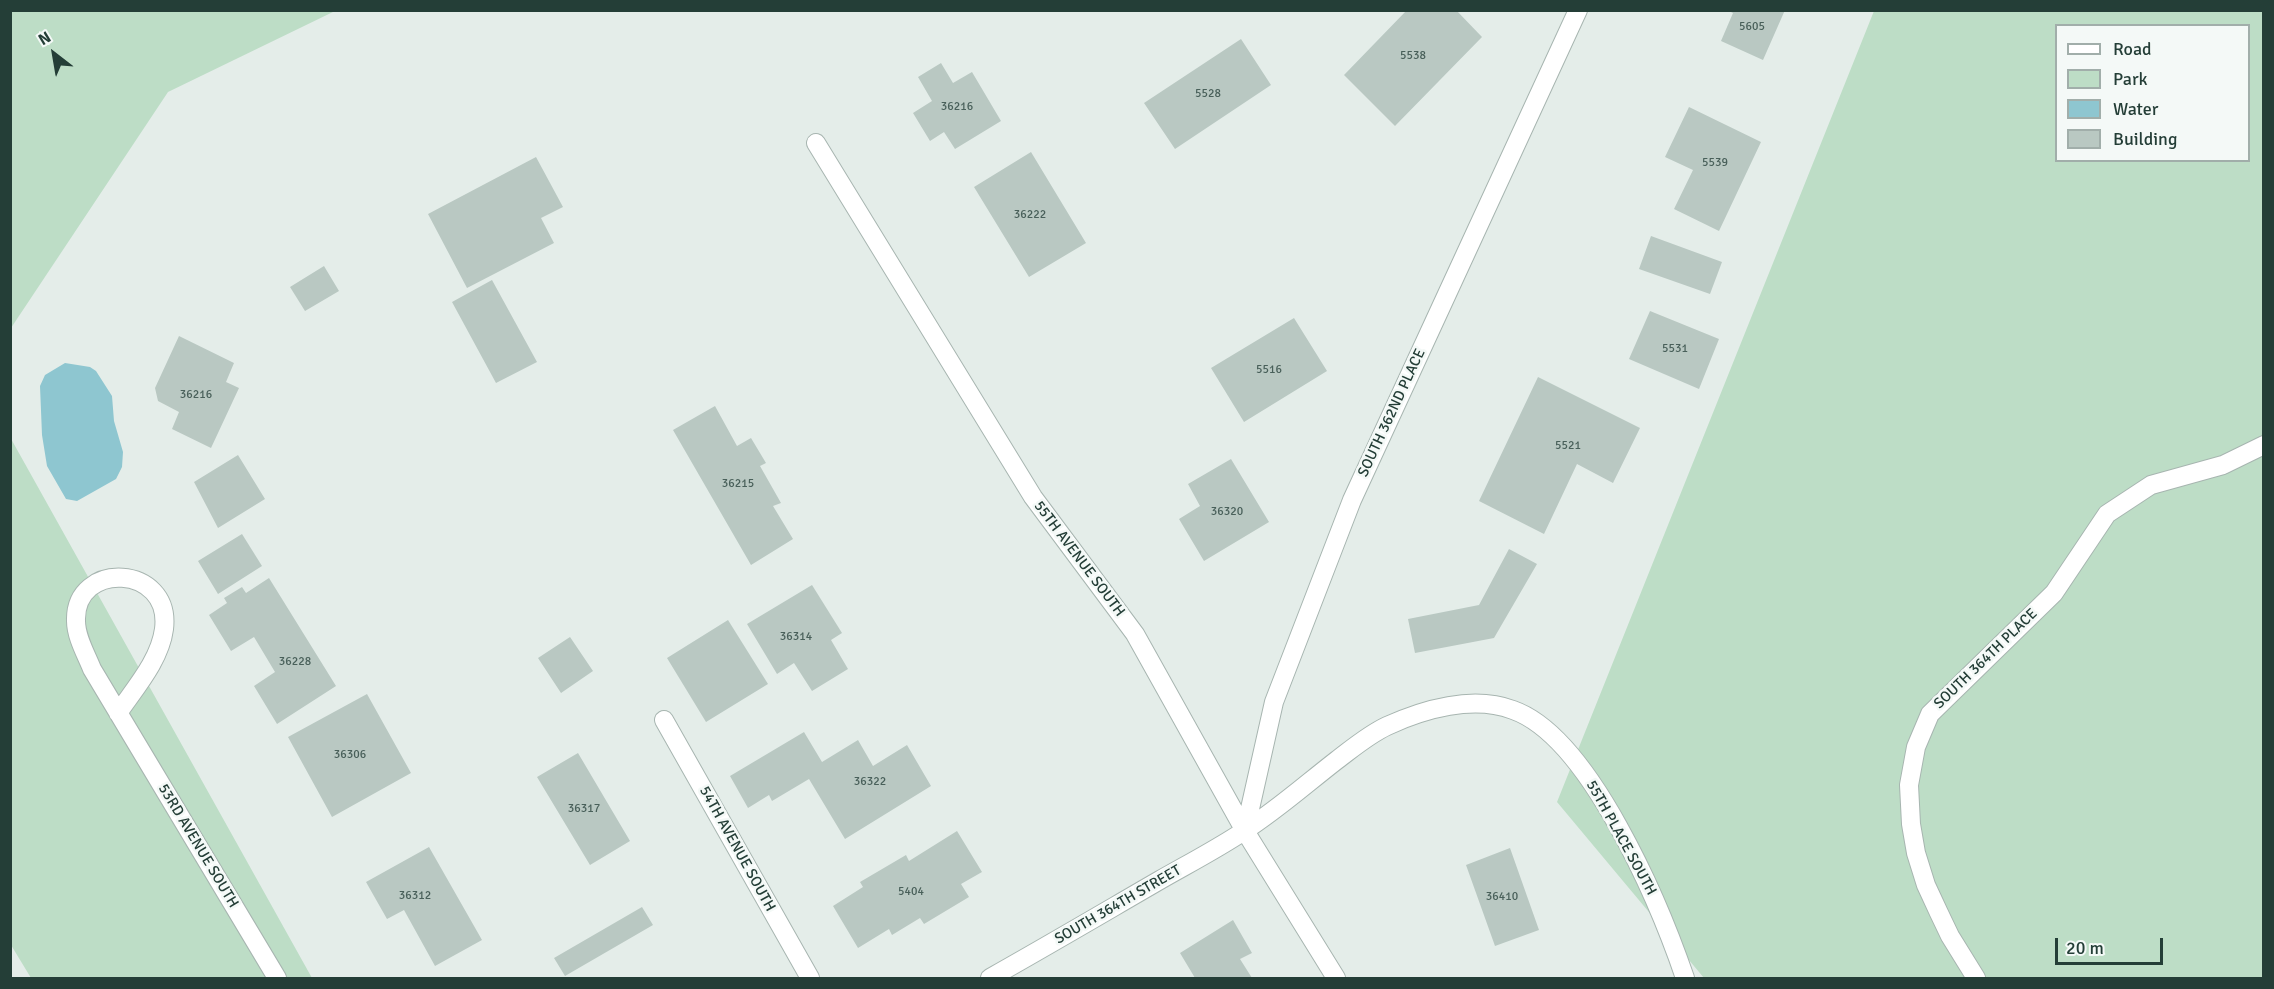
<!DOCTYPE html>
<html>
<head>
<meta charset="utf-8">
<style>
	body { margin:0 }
	#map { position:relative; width:2274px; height:989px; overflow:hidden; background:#e4ede9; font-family:Signika,sans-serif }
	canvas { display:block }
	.frame { position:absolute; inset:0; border:12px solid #243e37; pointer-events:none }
	.legend { position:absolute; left:2055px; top:24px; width:195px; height:138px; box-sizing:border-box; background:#f4f9f7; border:2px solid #a1aeaa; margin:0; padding:8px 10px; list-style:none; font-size:18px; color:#243e37 }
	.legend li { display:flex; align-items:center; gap:12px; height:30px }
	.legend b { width:30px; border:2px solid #a1aeaa }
	.north { position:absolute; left:24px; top:24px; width:60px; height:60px; -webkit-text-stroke:4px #f4f9f7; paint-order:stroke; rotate:329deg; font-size:16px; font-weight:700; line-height:24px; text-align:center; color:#243e37 }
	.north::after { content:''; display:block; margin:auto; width:21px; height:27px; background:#243e37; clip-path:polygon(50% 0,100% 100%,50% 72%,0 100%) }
	.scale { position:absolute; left:2055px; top:938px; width:108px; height:27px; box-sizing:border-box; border:3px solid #243e37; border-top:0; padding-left:8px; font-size:18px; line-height:21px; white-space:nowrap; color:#243e37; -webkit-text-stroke:4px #f4f9f7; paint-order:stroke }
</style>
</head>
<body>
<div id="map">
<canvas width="2274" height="989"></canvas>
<div class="frame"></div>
<ul class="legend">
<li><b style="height:8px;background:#fff"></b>Road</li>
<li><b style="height:16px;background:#bdddc6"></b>Park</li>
<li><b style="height:16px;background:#8ec6d0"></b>Water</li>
<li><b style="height:16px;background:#b9c8c2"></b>Building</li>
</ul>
<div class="north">N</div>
<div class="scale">20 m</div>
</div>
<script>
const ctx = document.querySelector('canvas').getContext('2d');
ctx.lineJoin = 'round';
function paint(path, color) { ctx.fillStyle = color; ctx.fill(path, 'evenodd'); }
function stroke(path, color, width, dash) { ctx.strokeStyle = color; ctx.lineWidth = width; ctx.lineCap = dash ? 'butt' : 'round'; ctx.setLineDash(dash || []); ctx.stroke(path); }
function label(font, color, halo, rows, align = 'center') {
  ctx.font = font + ' Signika,sans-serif'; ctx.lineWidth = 5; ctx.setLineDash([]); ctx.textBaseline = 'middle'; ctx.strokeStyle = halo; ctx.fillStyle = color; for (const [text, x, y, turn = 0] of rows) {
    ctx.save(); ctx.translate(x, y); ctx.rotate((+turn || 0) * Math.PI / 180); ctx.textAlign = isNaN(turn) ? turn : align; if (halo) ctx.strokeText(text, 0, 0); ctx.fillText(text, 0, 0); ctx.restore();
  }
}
paint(new Path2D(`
	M11 10H335V11L168 92 11 328Z
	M1874 11H2263V978H1704L1557 802ZM2056 26H2248V160H2056Z
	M10 437 312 978H31L11 945Z`), '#bdddc6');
paint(new Path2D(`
	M65 363 90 367 96 371 112 396 114 421 123 452 122 467 116 479 77 501 66 499 47 466 42 435 40 386 45 375Z`), '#8ec6d0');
paint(new Path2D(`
	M1407 10H1456L1482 37 1395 126 1344 75Z
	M1727 10H1785L1763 60 1721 41 1733 13Z
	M1241 39 1271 85 1175 149 1144 103Z
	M941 63 953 83 972 72 1001 121 955 149 944 132 930 141 913 113 932 101 918 77Z
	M1689 107 1761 142 1719 231 1674 209 1693 170 1665 157Z
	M1031 152 1086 243 1029 277 974 187Z
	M536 157 563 207 541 218 554 243 467 288 428 214Z
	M1651 236 1722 262 1710 294 1639 269Z
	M324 266 339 291 305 311 290 287Z
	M492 280 537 362 496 383 452 302Z
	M1650 311 1719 339 1699 389 1629 359Z
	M1294 318 1327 371 1244 422 1211 368Z
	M179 336 234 363 226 382 239 388 211 448 172 429 179 412 158 401 155 388Z
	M1538 377 1640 428 1613 483 1577 464 1544 534 1479 501Z
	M715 406 737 446 751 438 766 463 760 466 781 503 773 506 793 539 751 565 673 430Z
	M238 455 265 499 218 528 194 482Z
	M1231 459 1269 522 1204 561 1179 519 1200 506 1188 484Z
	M242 534 262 566 218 594 198 561Z
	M1509 549 1537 564 1494 638 1415 653 1408 619 1479 605Z
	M269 578 336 686 277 724 254 686 275 672 254 637 231 651 209 615 227 603 224 598 242 587 246 593Z
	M812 585 842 633 831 640 848 669 812 691 794 663 777 674 747 624Z
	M728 620 768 684 706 722 667 658Z
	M570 637 593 671 561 693 538 658Z
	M367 694 411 773 332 817 288 737Z
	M804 732 822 762 858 740 873 766 907 745 931 786 845 839 809 779 772 801 769 795 748 808 730 776Z
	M578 753 630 841 590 865 537 777Z
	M957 831 982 872 961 884 969 897 924 924 920 918 892 935 889 929 858 948 833 906 863 887 860 882 906 855 909 861Z
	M429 847 482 940 435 966 404 910 387 919 366 882Z
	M1510 848 1539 930 1495 946 1466 865Z
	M642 907 653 925 565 976 554 958Z
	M1233 920 1252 953 1240 959 1252 978H1195L1180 953Z`), '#b9c8c2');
const minor = new Path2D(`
	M816 143 1033 497 1135 634 1245 831 1336 978
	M118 713C135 688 160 660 164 629 172 564 74 560 76 621 76 637 86 654 92 669L277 978
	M664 720 810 978
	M1245 831 1274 702 1352 500 1578 10
	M990 978C1047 946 1103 913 1160 880 1188 864 1217 849 1244 831 1277 810 1306 784 1337 760 1353 748 1368 735 1387 726 1424 709 1473 695 1513 710 1590 737 1660 905 1685 978
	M1976 978 1950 936 1939 913 1926 885 1916 853 1911 824 1909 785 1916 747 1930 714 2054 593 2107 514 2151 485 2223 465 2264 445`);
stroke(minor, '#a7b5b0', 20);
stroke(minor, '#fff', 18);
label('12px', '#49605a', null, [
	["5605",1752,27],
	["5538",1413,56],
	["5528",1208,94],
	["36216",957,107],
	["5539",1715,163],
	["36222",1030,215],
	["5531",1675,349],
	["5516",1269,370],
	["36216",196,395],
	["5521",1568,446],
	["36215",738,484],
	["36320",1227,512],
	["36314",796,637],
	["36228",295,662],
	["36306",350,755],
	["36322",870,782],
	["36317",584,809],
	["5404",911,892],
	["36312",415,896],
	["36410",1502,897]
]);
label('15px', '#243e37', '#f4f9f7', [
	["SOUTH 362ND PLACE",1392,413,-65],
	["55TH AVENUE SOUTH",1079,559,53],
	["SOUTH 364TH PLACE",1986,659,-44],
	["55TH PLACE SOUTH",1621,838,61],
	["53RD AVENUE SOUTH",198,846,59],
	["54TH AVENUE SOUTH",737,849,61],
	["SOUTH 364TH STREET",1118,905,-30]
]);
</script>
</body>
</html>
